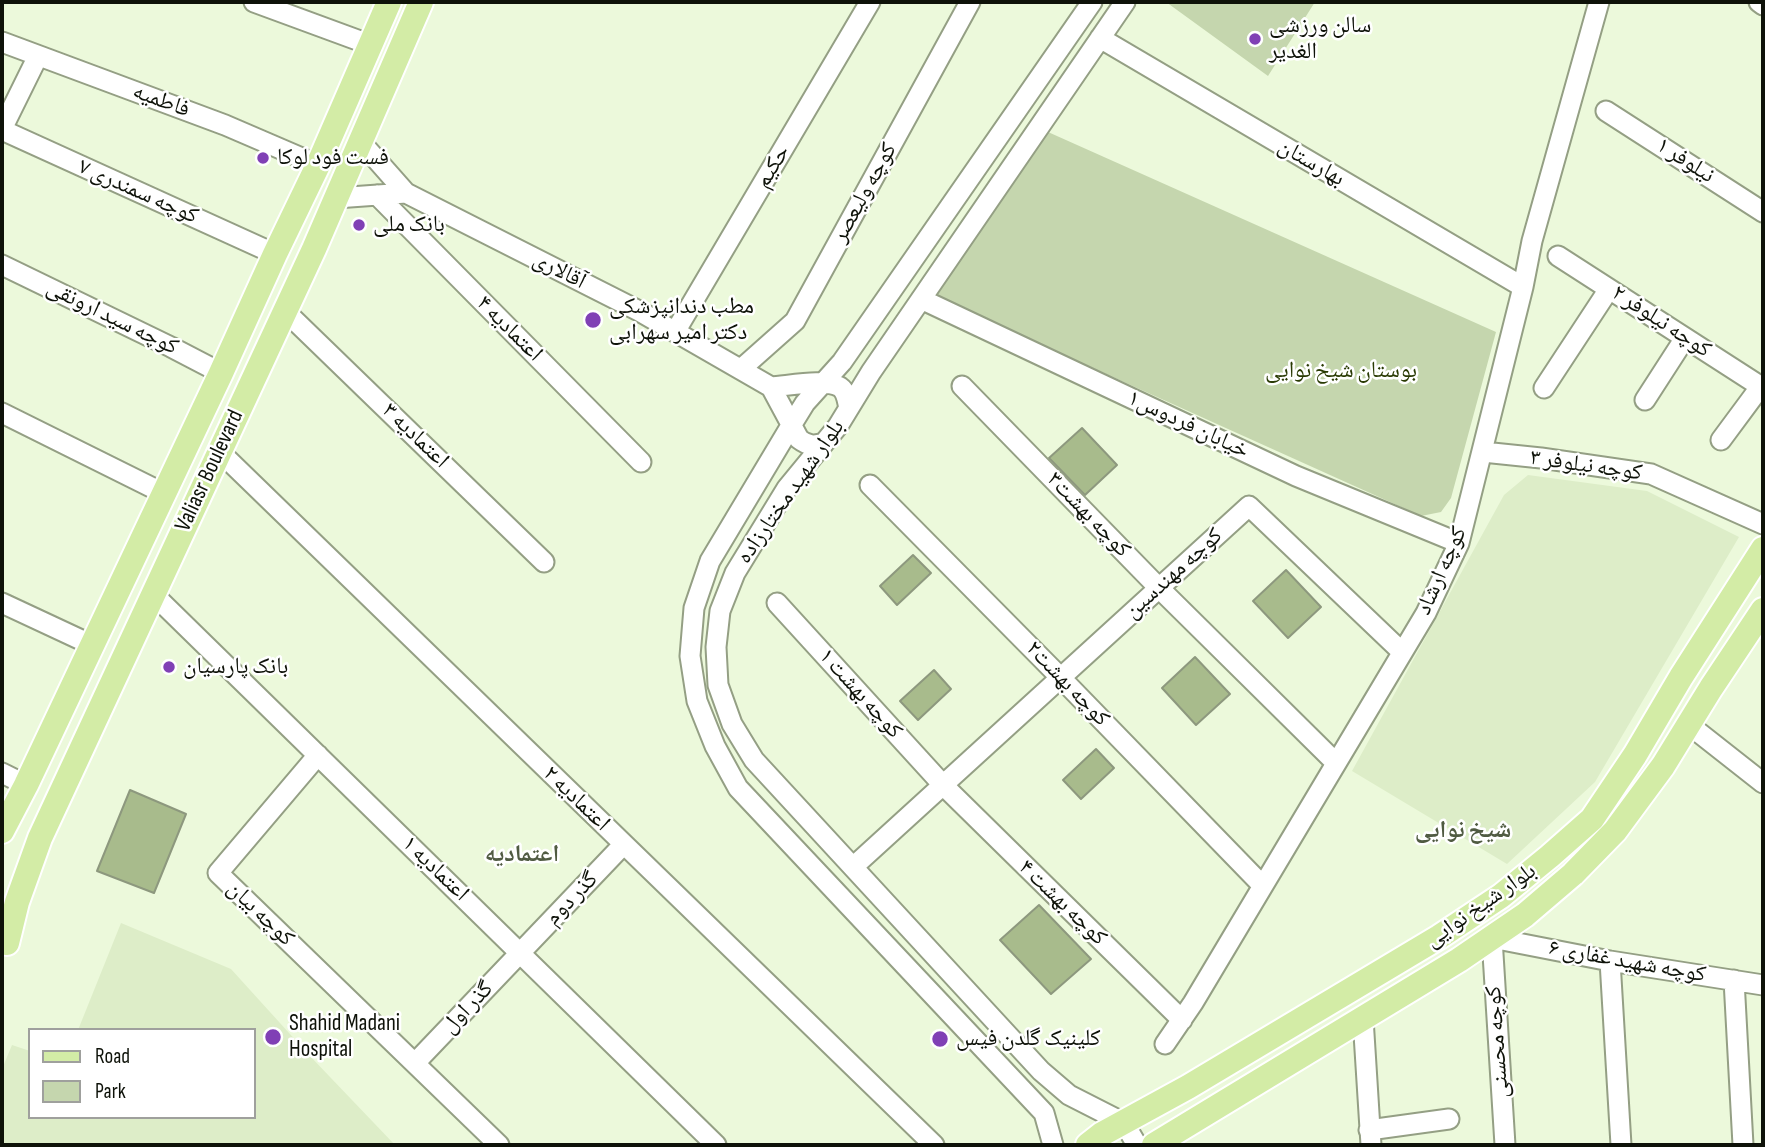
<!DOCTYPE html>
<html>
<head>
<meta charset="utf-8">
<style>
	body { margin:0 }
	#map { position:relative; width:1765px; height:1147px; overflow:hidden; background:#ecf9db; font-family:"Sofia Sans Condensed",sans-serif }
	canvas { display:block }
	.frame { position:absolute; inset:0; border:4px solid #0e1209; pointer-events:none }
	.legend { position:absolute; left:28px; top:1028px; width:228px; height:91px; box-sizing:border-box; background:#fff; border:2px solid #9fa09d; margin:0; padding:9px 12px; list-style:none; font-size:21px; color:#0e1209 }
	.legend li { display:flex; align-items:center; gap:14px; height:35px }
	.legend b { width:35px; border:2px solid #9fa09d }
</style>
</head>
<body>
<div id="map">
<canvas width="1765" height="1147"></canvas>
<div class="frame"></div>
<ul class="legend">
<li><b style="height:9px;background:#d3eca6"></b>Road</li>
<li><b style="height:19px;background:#c5d6ae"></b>Park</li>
</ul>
</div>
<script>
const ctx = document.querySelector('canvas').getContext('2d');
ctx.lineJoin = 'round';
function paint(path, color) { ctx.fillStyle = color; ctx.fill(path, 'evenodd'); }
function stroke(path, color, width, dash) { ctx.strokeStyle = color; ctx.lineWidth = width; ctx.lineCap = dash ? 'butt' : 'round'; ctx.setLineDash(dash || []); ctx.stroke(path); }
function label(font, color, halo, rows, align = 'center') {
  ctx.font = font + ' "Sofia Sans Condensed","Noto Naskh Arabic",sans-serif'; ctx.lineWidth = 5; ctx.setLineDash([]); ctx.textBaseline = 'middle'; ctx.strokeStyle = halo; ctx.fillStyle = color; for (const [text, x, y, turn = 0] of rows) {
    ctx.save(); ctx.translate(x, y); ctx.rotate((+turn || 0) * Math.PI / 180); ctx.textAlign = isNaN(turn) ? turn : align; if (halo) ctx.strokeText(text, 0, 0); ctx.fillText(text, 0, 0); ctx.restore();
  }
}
paint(new Path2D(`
	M1528 475 1647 491 1739 537 1595 782 1507 864 1352 771 1504 495Z
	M121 923 231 969 309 1055 395 1145H2V1069L12 1045 30 1051V1117H254V1030H78Z`), '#ddedc8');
paint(new Path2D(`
	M1166 2H1315L1268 76Z
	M1048 132 1496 332 1451 498 1441 512 1421 516 933 296Z`), '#c5d6ae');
const building = new Path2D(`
	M1082 428 1117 465 1085 495 1049 458Z
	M913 555 931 573 897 605 880 586Z
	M1286 570 1321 607 1288 638 1253 601Z
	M1195 657 1230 694 1196 725 1162 688Z
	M934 670 951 689 918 720 900 701Z
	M1096 749 1114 768 1081 799 1063 780Z
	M130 790 186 814 154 893 97 871Z
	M1039 905 1091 959 1051 994 1000 940Z`);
paint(building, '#a8bb8c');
stroke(building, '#8d987e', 2);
const minor = new Path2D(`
	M254 2 371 45
	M1125 2 871 372 838 426 787 488 735 573 720 611 716 647 718 685 732 724 754 760 1041 1071 1069 1095 1124 1123 1137 1145
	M1759 2 1763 5
	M1100 38 1523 287
	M2 42 225 125 318 165
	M1606 111 1763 212
	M2 129 38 56
	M2 130 275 254
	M360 141 406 193
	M377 195 641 462
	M336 198 406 193 639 311 771 387
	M1558 256 1763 388
	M2 265 171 347 221 373
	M921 299 1296 476 1459 543
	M285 311 544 562
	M675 332 870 2
	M741 369 795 321 970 2
	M962 386 1159 588 1335 762
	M771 387C788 386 826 378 840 387 847 392 847 401 849 408
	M771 387 799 439C808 446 814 446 824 443
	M1544 388 1609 289
	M1645 400 1685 338
	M2 413 163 493
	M1721 440 1761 386
	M219 451 934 1145
	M1483 452 1541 458 1651 474 1763 524
	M870 485 1061 678 1262 885
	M153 594 716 1145
	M2 603 92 645
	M777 603 943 785 1182 1020
	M1688 724 1763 783
	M318 755 218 873 499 1145
	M2 773 26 785
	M853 867 1249 506 1402 652
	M1610 961 1621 1145
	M1734 980 1743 1145
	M1363 1018 1371 1145
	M1165 1044 1193 1003 1426 613 1459 543 1523 287 1532 241 1599 2
	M415 1063 623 845
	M1369 1130 1449 1119
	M1053 1145 1044 1113 738 788 715 746 697 701 690 656 694 608 710 561 792 424 805 403 842 362 1092 2
	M1505 1145 1492 938 1610 961 1763 985`);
const major = new Path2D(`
	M2 831 26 785 221 373 275 254 318 165 389 2
	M7 943 17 902 40 838 314 249 421 2
	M1088 1145 1102 1134 1188 1087 1439 937 1501 896 1550 856 1592 819 1635 755 1681 677 1763 549
	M1154 1145 1459 960 1525 915 1573 874 1615 831 1663 766 1711 688 1763 610`);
stroke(minor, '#949f84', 23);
stroke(major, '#fff', 28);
stroke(minor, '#fff', 19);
stroke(major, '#d3eca6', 24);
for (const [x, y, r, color] of [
	[1255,39,7,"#8040b5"],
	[263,158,7,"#8040b5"],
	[359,225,7,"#8040b5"],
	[593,320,9,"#8040b5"],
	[169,667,7,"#8040b5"],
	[273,1037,9,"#8040b5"],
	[940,1039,9,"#8040b5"]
]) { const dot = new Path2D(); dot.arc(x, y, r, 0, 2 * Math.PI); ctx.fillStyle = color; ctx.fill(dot); stroke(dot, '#fff', 2.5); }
label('23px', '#0e1209', '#fff', [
	["سالن ورزشی",1269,26],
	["الغدیر",1269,52],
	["فست فود لوکا",277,158],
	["بانک ملی",373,225],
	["مطب دندانپزشکی",609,307],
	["دکتر امیر سهرابی",609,333],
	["بانک پارسیان",183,667],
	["Shahid Madani",289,1024],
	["Hospital",289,1050],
	["کلینیک گلدن فیس",956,1039]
], 'left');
label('23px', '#0e1209', '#fff', [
	["فاطمیه",161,101,20],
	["۱ نیلوفر",1685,161,33],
	["بهارستان",1311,163,30],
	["حکیم",773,167,-59],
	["کوچه سمندری ۷",138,192,24],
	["کوچه ولیعصر",865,193,-61],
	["آقالاری",559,271,27],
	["کوچه سید ارونقی",112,318,26],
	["کوچه نیلوفر ۲",1661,322,33],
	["اعتمادیه ۴",509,329,45],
	["خیابان فردوس۱",1188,425,25],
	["اعتمادیه ۳",415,436,44],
	["کوچه نیلوفر ۳",1586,466,8],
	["Valiasr Boulevard",210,471,-65],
	["بلوار شهید مختارزاده",791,492,-55],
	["کوچه بهشت۳",1088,515,46],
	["کوچه ارشاد",1442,571,-66],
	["کوچه مهندسین",1174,574,-42],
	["کوچه بهشت۲",1067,684,46],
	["کوچه بهشت ۱",860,694,48],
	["اعتمادیه ۲",576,799,44],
	["اعتمادیه ۱",435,869,44],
	["گذر دوم",572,899,-46],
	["کوچه بهشت ۴",1062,903,44],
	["بلوار شیخ نوایی",1481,906,-35],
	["کوچه بیان",260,914,44],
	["کوچه شهید غفاری ۶",1627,962,10],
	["گذر اول",468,1008,-46],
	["کوچه محسنی",1498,1042,-94]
]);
label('23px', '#293a03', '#fff', [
	["بوستان شیخ نوایی",1341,371]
]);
label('bold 24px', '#505b42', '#fff', [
	["شیخ نوایی",1463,831],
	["اعتمادیه",522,855]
]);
</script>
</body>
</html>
